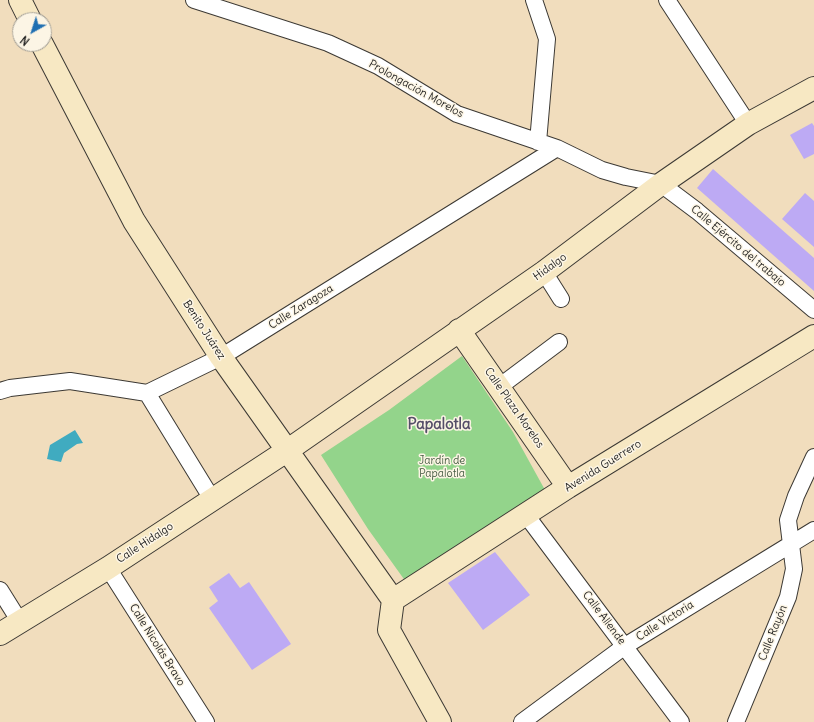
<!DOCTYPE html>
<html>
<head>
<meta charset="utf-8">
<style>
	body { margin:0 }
	#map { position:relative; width:814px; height:722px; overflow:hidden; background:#f1ddbd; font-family:Delius,sans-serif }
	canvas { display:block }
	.north { position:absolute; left:12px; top:12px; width:40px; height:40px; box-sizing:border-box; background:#fcf5e5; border:1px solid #a29e95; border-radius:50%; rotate:219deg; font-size:11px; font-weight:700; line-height:16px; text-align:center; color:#1c1c1c }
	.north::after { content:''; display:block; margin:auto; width:14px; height:18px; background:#1f6fb2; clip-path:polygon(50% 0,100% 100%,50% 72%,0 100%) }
</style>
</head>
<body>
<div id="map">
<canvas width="814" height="722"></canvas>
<div class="north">N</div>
</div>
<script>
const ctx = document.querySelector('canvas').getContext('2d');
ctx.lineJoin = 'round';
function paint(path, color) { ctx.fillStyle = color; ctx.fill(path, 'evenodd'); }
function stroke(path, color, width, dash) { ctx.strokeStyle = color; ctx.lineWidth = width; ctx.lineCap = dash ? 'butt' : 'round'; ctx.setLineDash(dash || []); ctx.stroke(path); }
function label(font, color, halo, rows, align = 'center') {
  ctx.font = font + ' Delius,sans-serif'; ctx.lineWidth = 3; ctx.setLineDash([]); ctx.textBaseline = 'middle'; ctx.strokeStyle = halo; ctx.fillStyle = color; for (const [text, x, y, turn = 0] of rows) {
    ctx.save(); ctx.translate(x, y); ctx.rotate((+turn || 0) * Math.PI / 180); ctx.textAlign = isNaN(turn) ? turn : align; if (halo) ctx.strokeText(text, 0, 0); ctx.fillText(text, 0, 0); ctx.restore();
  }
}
paint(new Path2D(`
	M462 356 513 432 545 490 406 582 368 529 321 455 389 410Z`), '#93d48b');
paint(new Path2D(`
	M75 430 83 443 77 444 64 453 61 462 47 459 50 445Z`), '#40abc0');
paint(new Path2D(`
	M812 123 814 126V154L804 159 790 135Z
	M713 169 814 258V291L697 188Z
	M805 193 814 201V247L782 219Z
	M495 552 530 595 483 630 448 583Z
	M229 573 240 588 249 582 291 644 252 670 209 608 218 601 209 587Z`), '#bdaaf4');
const street = new Path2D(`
	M194 0 328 43 378 66 457 114 557 148 602 170 626 177 661 184 697 211 814 310
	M534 0 547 39 538 142
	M667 0 748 124
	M544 272 561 299
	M499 387 559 342
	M0 391 10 388 70 381 147 393
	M147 393 221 357 557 148
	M147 393 212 499
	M526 515 681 722
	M108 568 206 722
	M0 590 20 622
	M522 722 625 646 814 530
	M736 722 788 597 794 569 788 520 796 496 814 457`);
const secondary = new Path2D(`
	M20 0 30 20
	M42 44 134 221 221 357 393 600
	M459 330 568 487
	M393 600 568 487 814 336
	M393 600 389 630 440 722
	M0 634 108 568 288 450 544 272 661 184 748 124 814 88`);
stroke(street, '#3c3934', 18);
stroke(secondary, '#3c3934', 24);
stroke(street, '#fff', 16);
stroke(secondary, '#f7e8c3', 22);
label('11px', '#1c1c1c', '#fcf5e5', [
	["Prolongación Morelos",416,89,29],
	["Calle Ejército del trabajo",738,246,40],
	["Hidalgo",550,267,-36],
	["Calle Zaragoza",301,307,-32],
	["Benito Juárez",204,330,57],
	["Calle Plaza Morelos",514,408,55],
	["Avenida Guerrero",603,466,-32],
	["Calle Hidalgo",145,543,-33],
	["Calle Allende",604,618,53],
	["Calle Victoria",665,621,-32],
	["Calle Rayón",773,633,-68],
	["Calle Nicolás Bravo",157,645,58]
]);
label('11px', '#465c43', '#fcf5e5', [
	["Jardín de",442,461],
	["Papalotla",442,474]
]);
label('bold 15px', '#544e68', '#fcf5e5', [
	["Papalotla",439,425]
]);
</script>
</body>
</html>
